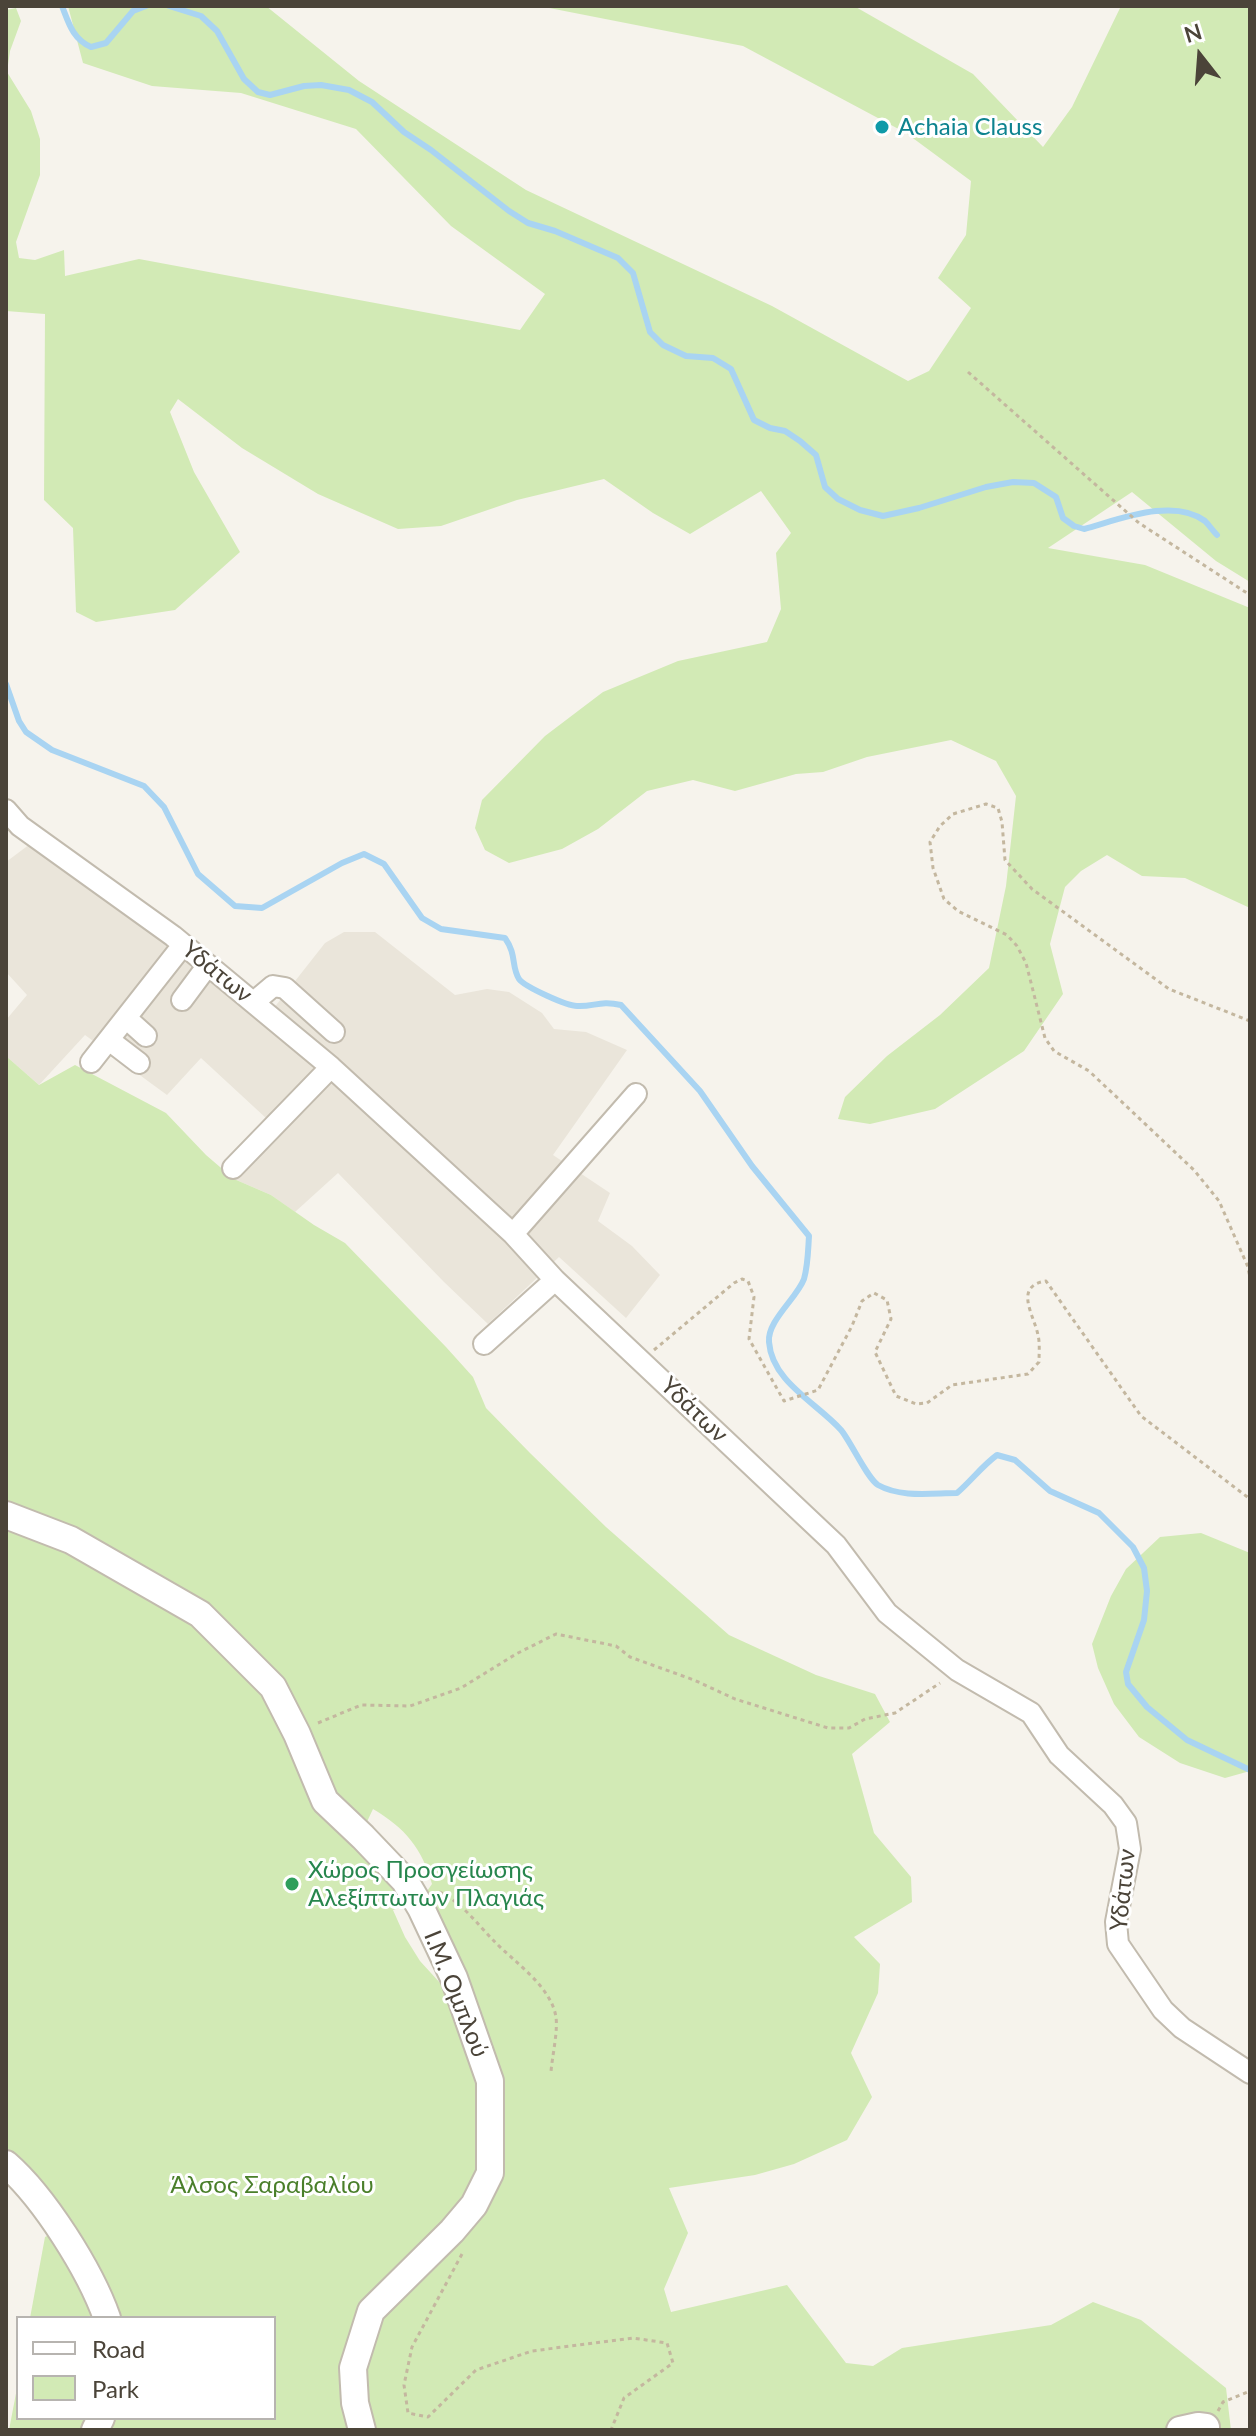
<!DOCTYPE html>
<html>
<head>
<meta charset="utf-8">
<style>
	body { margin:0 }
	#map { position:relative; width:1256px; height:2436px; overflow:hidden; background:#f6f3ec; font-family:Lato,sans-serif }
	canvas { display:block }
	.frame { position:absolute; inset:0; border:8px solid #4b4439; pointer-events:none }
	.legend { position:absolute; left:16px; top:2316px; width:260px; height:104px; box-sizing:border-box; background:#fff; border:2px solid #b7b4b0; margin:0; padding:10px 14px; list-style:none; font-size:24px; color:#4b4439 }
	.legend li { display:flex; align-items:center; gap:16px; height:40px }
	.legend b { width:40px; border:2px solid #b7b4b0 }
	.north { position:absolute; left:1160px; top:16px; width:80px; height:80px; -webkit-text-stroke:6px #fff; paint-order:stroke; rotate:343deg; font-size:22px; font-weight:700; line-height:32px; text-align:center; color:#4b4439 }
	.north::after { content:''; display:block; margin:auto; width:28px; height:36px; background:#4b4439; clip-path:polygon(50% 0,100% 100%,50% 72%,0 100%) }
</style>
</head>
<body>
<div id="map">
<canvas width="1256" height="2436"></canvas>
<div class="frame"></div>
<ul class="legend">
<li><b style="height:10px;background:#fff"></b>Road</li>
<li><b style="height:22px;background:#d2eab5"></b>Park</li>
</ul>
<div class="north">N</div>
</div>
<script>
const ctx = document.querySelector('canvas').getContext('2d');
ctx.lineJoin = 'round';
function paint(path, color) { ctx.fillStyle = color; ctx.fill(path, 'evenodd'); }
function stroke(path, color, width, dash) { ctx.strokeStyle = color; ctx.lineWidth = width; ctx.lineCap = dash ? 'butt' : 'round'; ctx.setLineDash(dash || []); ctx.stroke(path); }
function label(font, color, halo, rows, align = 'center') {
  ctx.font = font + ' Lato,sans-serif'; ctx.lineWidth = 6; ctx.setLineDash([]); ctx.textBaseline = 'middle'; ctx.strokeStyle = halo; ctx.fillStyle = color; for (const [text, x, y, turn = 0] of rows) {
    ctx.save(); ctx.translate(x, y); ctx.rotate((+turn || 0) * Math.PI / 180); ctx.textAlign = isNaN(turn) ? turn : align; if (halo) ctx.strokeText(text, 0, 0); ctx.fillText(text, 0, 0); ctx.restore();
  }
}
paint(new Path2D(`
	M34 841 266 1018 325 943 344 932H375L455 995 487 989 509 992 542 1013 554 1029 586 1032 627 1050 553 1155 610 1193 598 1221 632 1246 660 1275 626 1318 559 1257 488 1324 444 1282 338 1173 295 1212 271 1195 234 1179 280 1131 201 1058 167 1095 85 1035 39 1085 6 1056V1020L27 995 6 972V862Z`), '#eae5da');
paint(new Path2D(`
	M68 6H266L359 81 526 190 772 306 908 381 929 371 971 308 938 278 966 235 971 181 906 133 743 46 539 6H854L973 74 1043 147 1072 107 1121 6H1250V582L1216 561 1132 492 1048 548 1145 565 1250 608V908L1185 878 1142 876 1107 855 1081 871 1065 887 1050 944 1063 994 1024 1051 935 1109 870 1124 838 1119 845 1097 887 1056 940 1015 989 968 1006 886 1016 796 996 761 951 740 867 757 823 772 796 774 735 791 693 780 647 791 598 829 562 849 509 863 485 850 475 828 482 800 545 736 603 692 678 661 767 642 781 609 776 553 791 533 761 491 690 534 653 513 604 479 517 500 441 526 398 529 318 494 242 448 178 399 170 412 194 472 240 552 175 610 96 622 76 612 73 528 44 500 45 314 6 311V10L16 8 21 21 10 51 7 72 31 111 40 139V175L16 242 19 258 35 260 64 250 65 276 139 259 520 330 545 294 451 226 356 129 241 93 152 86 83 63Z
	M6 1056 39 1085 75 1065 166 1113 206 1155 234 1179 271 1195 314 1225 345 1243 446 1347 473 1377 486 1408 530 1453 606 1527 729 1635 816 1675 875 1694 890 1722 852 1754 874 1833 911 1877 912 1902 854 1937 880 1964 878 1993 851 2053 872 2097 847 2140 794 2164 755 2175 669 2188 688 2233 664 2289 671 2312 787 2285 846 2363 873 2366 902 2348 1051 2325 1093 2302 1141 2320 1226 2388 1231 2430H9L18 2383V2418H274V2318H30L45 2237 69 2225 45 2192 6 2157V1524C41 1537 73 1553 106 1570 169 1604 230 1641 269 1703 291 1737 297 1780 322 1813 338 1834 395 1873 403 1895 404 1899 403 1903 402 1907L393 1910 405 1937 420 1961 441 1984 458 2014 472 2065 480 2113 482 2172 499 2161V2081L489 2043 459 1970 428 1907 425 1894 432 1884C422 1848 405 1828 373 1809L364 1828 341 1805 323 1779 310 1750 303 1722 274 1678 243 1639 202 1605 145 1571 74 1532 6 1502Z
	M1201 1533 1250 1553V1771L1225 1778 1180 1763 1139 1737 1114 1704 1098 1668 1092 1644 1111 1596 1126 1569 1160 1537Z`), '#d2eab5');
stroke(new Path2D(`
	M62 6C69 24 73 39 91 47L106 43 133 11 146 6
	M169 6 201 16 217 31 244 79 258 92 270 95 304 86 321 85 349 90 372 102 404 132 431 150 509 211 528 223 555 231 618 258 633 273 650 332 663 345 686 356 713 358 731 369 754 420 770 428 785 431 800 441 816 455 825 487 838 499 860 510 883 516 919 508 986 487 1013 482 1034 483 1056 497 1063 518 1074 526 1084 529C1118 520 1173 497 1205 521 1209 525 1213 531 1217 535
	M6 684 19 721 26 732 52 750 144 786 164 807 198 874 235 906 262 908 342 863 364 854 384 864 422 918 441 929 505 938C517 955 511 966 519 979 525 987 567 1006 577 1006 594 1007 600 1000 621 1005L700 1091 752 1166 809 1236C808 1251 808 1265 804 1279 797 1298 767 1321 769 1342 772 1382 817 1403 841 1430 851 1442 867 1478 878 1485 901 1498 932 1493 957 1493 971 1481 982 1466 997 1455L1015 1460 1050 1491 1099 1513 1133 1547 1144 1568 1147 1591 1144 1620 1126 1672 1128 1684 1147 1707 1187 1740 1250 1770`), '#a9d4f2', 6);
const minor = new Path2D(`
	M6 810 20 826 173 936 331 1067 513 1234 555 1280 836 1545 887 1613 957 1670 1031 1713 1059 1755 1113 1805 1126 1823 1130 1849 1116 1922 1118 1944 1163 2010 1182 2028 1250 2073
	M182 1000 208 965
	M254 1002 273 986 285 988 334 1032
	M126 1018 146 1036
	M109 1040 139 1063
	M91 1062 183 945
	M233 1168 331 1067
	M513 1234 636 1094
	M484 1344 555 1280`);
const tertiary = new Path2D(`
	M6 1515 71 1540 200 1614 273 1687 297 1734 325 1801 363 1837 405 1881 421 1908 454 1978 490 2081V2173L474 2205 452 2231 371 2311 353 2368 355 2403 362 2430
	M6 2164C44 2197 90 2270 107 2318
	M95 2430 101 2418
	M1180 2430 1198 2426 1206 2427V2430`);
stroke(minor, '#c2bbae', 24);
stroke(tertiary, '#c2bbae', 30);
stroke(new Path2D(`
	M968 372 1139 523 1250 595
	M1250 1021 1169 989 1032 889 1005 860 1002 822 998 808 986 804 953 814 940 826 930 842 933 868 944 899 958 911 1007 935 1017 946 1026 963 1045 1038 1054 1051 1089 1071 1194 1170 1219 1201 1248 1267 1250 1278
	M654 1350 734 1283 742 1279 748 1281 754 1297 749 1339 784 1401 818 1390 852 1326 862 1301 874 1293 887 1300 891 1319 875 1352 896 1396 916 1404 927 1403 952 1385 1028 1374 1039 1362C1039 1353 1040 1343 1038 1335 1034 1315 1013 1286 1046 1281L1141 1416 1250 1499
	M318 1723 361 1705 410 1706 461 1688 516 1654 556 1634 616 1646 630 1657 694 1680 735 1699 828 1728H849L865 1719 895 1713 940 1683
	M439 1892C461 1901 478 1925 494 1941 514 1962 551 1986 556 2017 558 2032 552 2057 551 2072
	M462 2254 412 2347 404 2385 408 2413 428 2417 476 2370 532 2351 633 2338 667 2343 673 2363 624 2398 611 2430
	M1218 2411 1223 2402 1250 2391`), '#c4b79f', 3, [4, 4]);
stroke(minor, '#fff', 20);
stroke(tertiary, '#fff', 26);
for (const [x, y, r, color] of [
	[882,127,8,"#0f9aa8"],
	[292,1884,8,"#2e9e5b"]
]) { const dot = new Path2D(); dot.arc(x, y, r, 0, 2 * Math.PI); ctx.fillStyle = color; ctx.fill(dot); stroke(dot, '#fff', 3); }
label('24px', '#0d838f', '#fff', [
	["Achaia Clauss",898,127]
], 'left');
label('24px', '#4b4439', '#fff', [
	["Υδάτων",217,972,39],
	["Υδάτων",694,1410,44],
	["Υδάτων",1123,1890,-84],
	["Ι.Μ. Ομπλού",456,1994,68]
]);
label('24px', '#27864d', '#fff', [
	["Χώρος Προσγείωσης",308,1870],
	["Αλεξίπτωτων Πλαγιάς",308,1898]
], 'left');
label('24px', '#4a7f2a', '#fff', [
	["Άλσος Σαραβαλίου",272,2185]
]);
</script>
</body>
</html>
